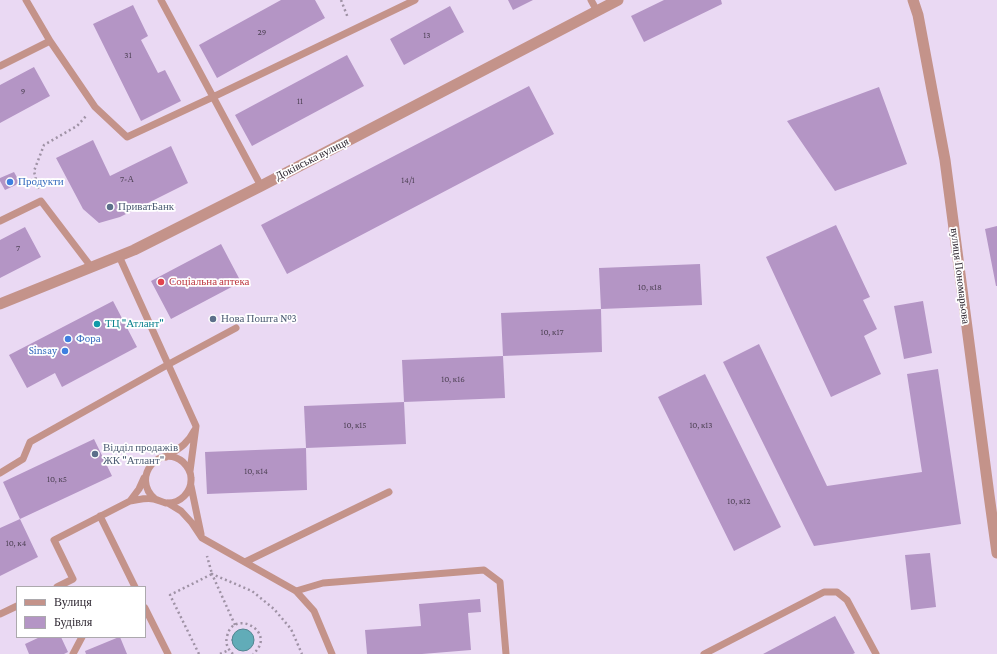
<!DOCTYPE html>
<html>
<head>
<meta charset="utf-8">
<style>
	body { margin:0 }
	#map { position:relative; width:997px; height:654px; overflow:hidden; background:#ead9f3; font-family:"Crimson Pro",serif }
	canvas { display:block }
	.legend { position:absolute; left:16px; top:586px; width:130px; height:52px; box-sizing:border-box; background:#fff; border:1px solid #aca9ad; margin:0; padding:5px 7px; list-style:none; font-size:12px; color:#302933 }
	.legend li { display:flex; align-items:center; gap:8px; height:20px }
	.legend b { width:20px; border:1px solid #aca9ad }
</style>
</head>
<body>
<div id="map">
<canvas width="997" height="654"></canvas>
<ul class="legend">
<li><b style="height:5px;background:#c4938a"></b>Вулиця</li>
<li><b style="height:11px;background:#b495c5"></b>Будівля</li>
</ul>
</div>
<script>
const ctx = document.querySelector('canvas').getContext('2d');
ctx.lineJoin = 'round';
function paint(path, color) { ctx.fillStyle = color; ctx.fill(path, 'evenodd'); }
function stroke(path, color, width, dash) { ctx.strokeStyle = color; ctx.lineWidth = width; ctx.lineCap = dash ? 'butt' : 'round'; ctx.setLineDash(dash || []); ctx.stroke(path); }
function label(font, color, halo, rows, align = 'center') {
  ctx.font = font + ' "Crimson Pro",serif'; ctx.lineWidth = 3.5; ctx.setLineDash([]); ctx.textBaseline = 'middle'; ctx.strokeStyle = halo; ctx.fillStyle = color; for (const [text, x, y, turn = 0] of rows) {
    ctx.save(); ctx.translate(x, y); ctx.rotate((+turn || 0) * Math.PI / 180); ctx.textAlign = isNaN(turn) ? turn : align; if (halo) ctx.strokeText(text, 0, 0); ctx.fillText(text, 0, 0); ctx.restore();
  }
}
const water = new Path2D(`
	M232 640a11 11 0 1 1 22 0a11 11 0 1 1-22 0Z`);
paint(water, '#61acb8');
stroke(water, '#528590', 1);
paint(new Path2D(`
	M281 0H315L325 18 217 78 199 45Z
	M508 0H533L513 10Z
	M664 0H721L722 4 644 42 631 16Z
	M133 5 148 36 141 40 158 73 165 70 181 101 141 121 93 24Z
	M450 6 464 32 404 65 390 39Z
	M347 55 364 86 252 146 235 115Z
	M34 67 50 96 0 123V85Z
	M529 86 554 134 287 274 261 225Z
	M879 87 907 164 835 191 787 121Z
	M93 140 110 176 171 146 188 183 120 217 99 223 83 209 56 158Z
	M14 172 20 183 5 190 0 181V178Z
	M836 225 870 297 863 300 877 329 864 336 881 374 831 397 766 257Z
	M997 226V286H996L985 229Z
	M25 227 41 257 0 278V240Z
	M221 244 241 282 171 319 151 281Z
	M700 264 702 305 601 309 599 268Z
	M113 301 137 347 62 387 55 373 27 388 9 355Z
	M923 301 932 353 904 359 894 306Z
	M601 309 602 352 503 356 501 313Z
	M759 344 827 486 922 472 907 374 938 369 961 524 814 546 723 362Z
	M503 356 505 398 404 402 402 360Z
	M705 374 781 527 734 551 658 397Z
	M404 402 406 444 306 448 304 406Z
	M94 439 112 476 20 519 3 482Z
	M306 448 307 490 207 494 205 452Z
	M20 519 38 557 0 576V528Z
	M930 553 936 607 911 610 905 555Z
	M480 599 481 612 468 613 471 650 422 654H367L365 630 421 626 419 604Z
	M835 616 855 653 853 654H763Z
	M40 637H61L68 652 64 654H29L25 644Z
	M119 637H120L127 654H86L85 651Z`), '#b495c5');
stroke(new Path2D(`
	M341 0 348 18
	M38 189 34 171 44 145 77 126 87 115
	M235 625 212 574 252 591 274 609 291 629 302 654
	M199 654 170 595 212 574 207 556
	M220 654 229 650
	M233 654C228 649 225 644 227 637 232 607 279 632 253 654`), '#9f92a5', 2.5, [2, 3]);
stroke(new Path2D(`
	M26 0 50 41 95 107 127 137 213 97 415 0
	M161 0 261 186
	M591 0 597 11
	M0 66 50 41
	M0 221 41 201 92 268
	M119 256 196 426 190 471
	M166 457C178 449 187 445 194 431
	M0 473 23 459 30 442 169 364 236 328
	M191 486 201 534
	M130 501 139 489 144 478
	M168 503 181 511 192 523 202 538 296 591 314 611 332 654
	M100 516 135 587
	M245 562 389 492
	M57 587 73 579 54 540 130 501C138 500 146 497 154 499 158 500 162 502 166 503 180 504 192 492 191 478 191 472 187 466 183 462 160 442 130 478 155 499
	M296 591 323 583 484 570 500 582 506 654
	M145 608 168 654
	M0 614 17 606
	M73 654 82 637
	M704 654 824 592H837L847 600 876 654`), '#c4938a', 7);
stroke(new Path2D(`
	M913 0 918 15 945 160 989 495 997 553
	M0 304 134 250 261 186 618 0`), '#c4938a', 11);
for (const [x, y, r, color] of [
	[10,182,4,"#3f7fe0"],
	[110,207,4,"#5c6f8a"],
	[161,282,4,"#e0444e"],
	[213,319,4,"#5c6f8a"],
	[97,324,4,"#0f9aa8"],
	[68,339,4,"#3f7fe0"],
	[65,351,4,"#3f7fe0"],
	[95,454,4,"#5c6f8a"]
]) { const dot = new Path2D(); dot.arc(x, y, r, 0, 2 * Math.PI); ctx.fillStyle = color; ctx.fill(dot); stroke(dot, '#fff', 1.5); }
label('9px', '#514458', null, [
	["29",262,32],
	["13",427,35],
	["31",128,55],
	["9",23,91],
	["11",300,101],
	["7-А",127,179],
	["14/1",408,180],
	["7",18,248],
	["10, к18",650,287],
	["10, к17",552,332],
	["10, к16",453,379],
	["10, к15",355,425],
	["10, к13",701,425],
	["10, к14",256,471],
	["10, к5",57,479],
	["10, к12",739,501],
	["10, к4",16,543]
]);
label('11px', '#302933', '#fff', [
	["Доківська вулиця",312,159,-27],
	["вулиця Пономарьова",960,276,83]
]);
label('11px', '#366cbe', '#fff', [
	["Продукти",18,182],
	["Фора",76,339],
	["Sinsay",57,351,"right"]
], 'left');
label('11px', '#4e5e75', '#fff', [
	["ПриватБанк",118,207],
	["Нова Пошта №3",221,319],
	["Відділ продажів",103,448],
	["ЖК \"Атлант\"",103,461]
], 'left');
label('11px', '#be3a42', '#fff', [
	["Соціальна аптека",169,282]
], 'left');
label('11px', '#0d838f', '#fff', [
	["ТЦ \"Атлант\"",105,324]
], 'left');
</script>
</body>
</html>
